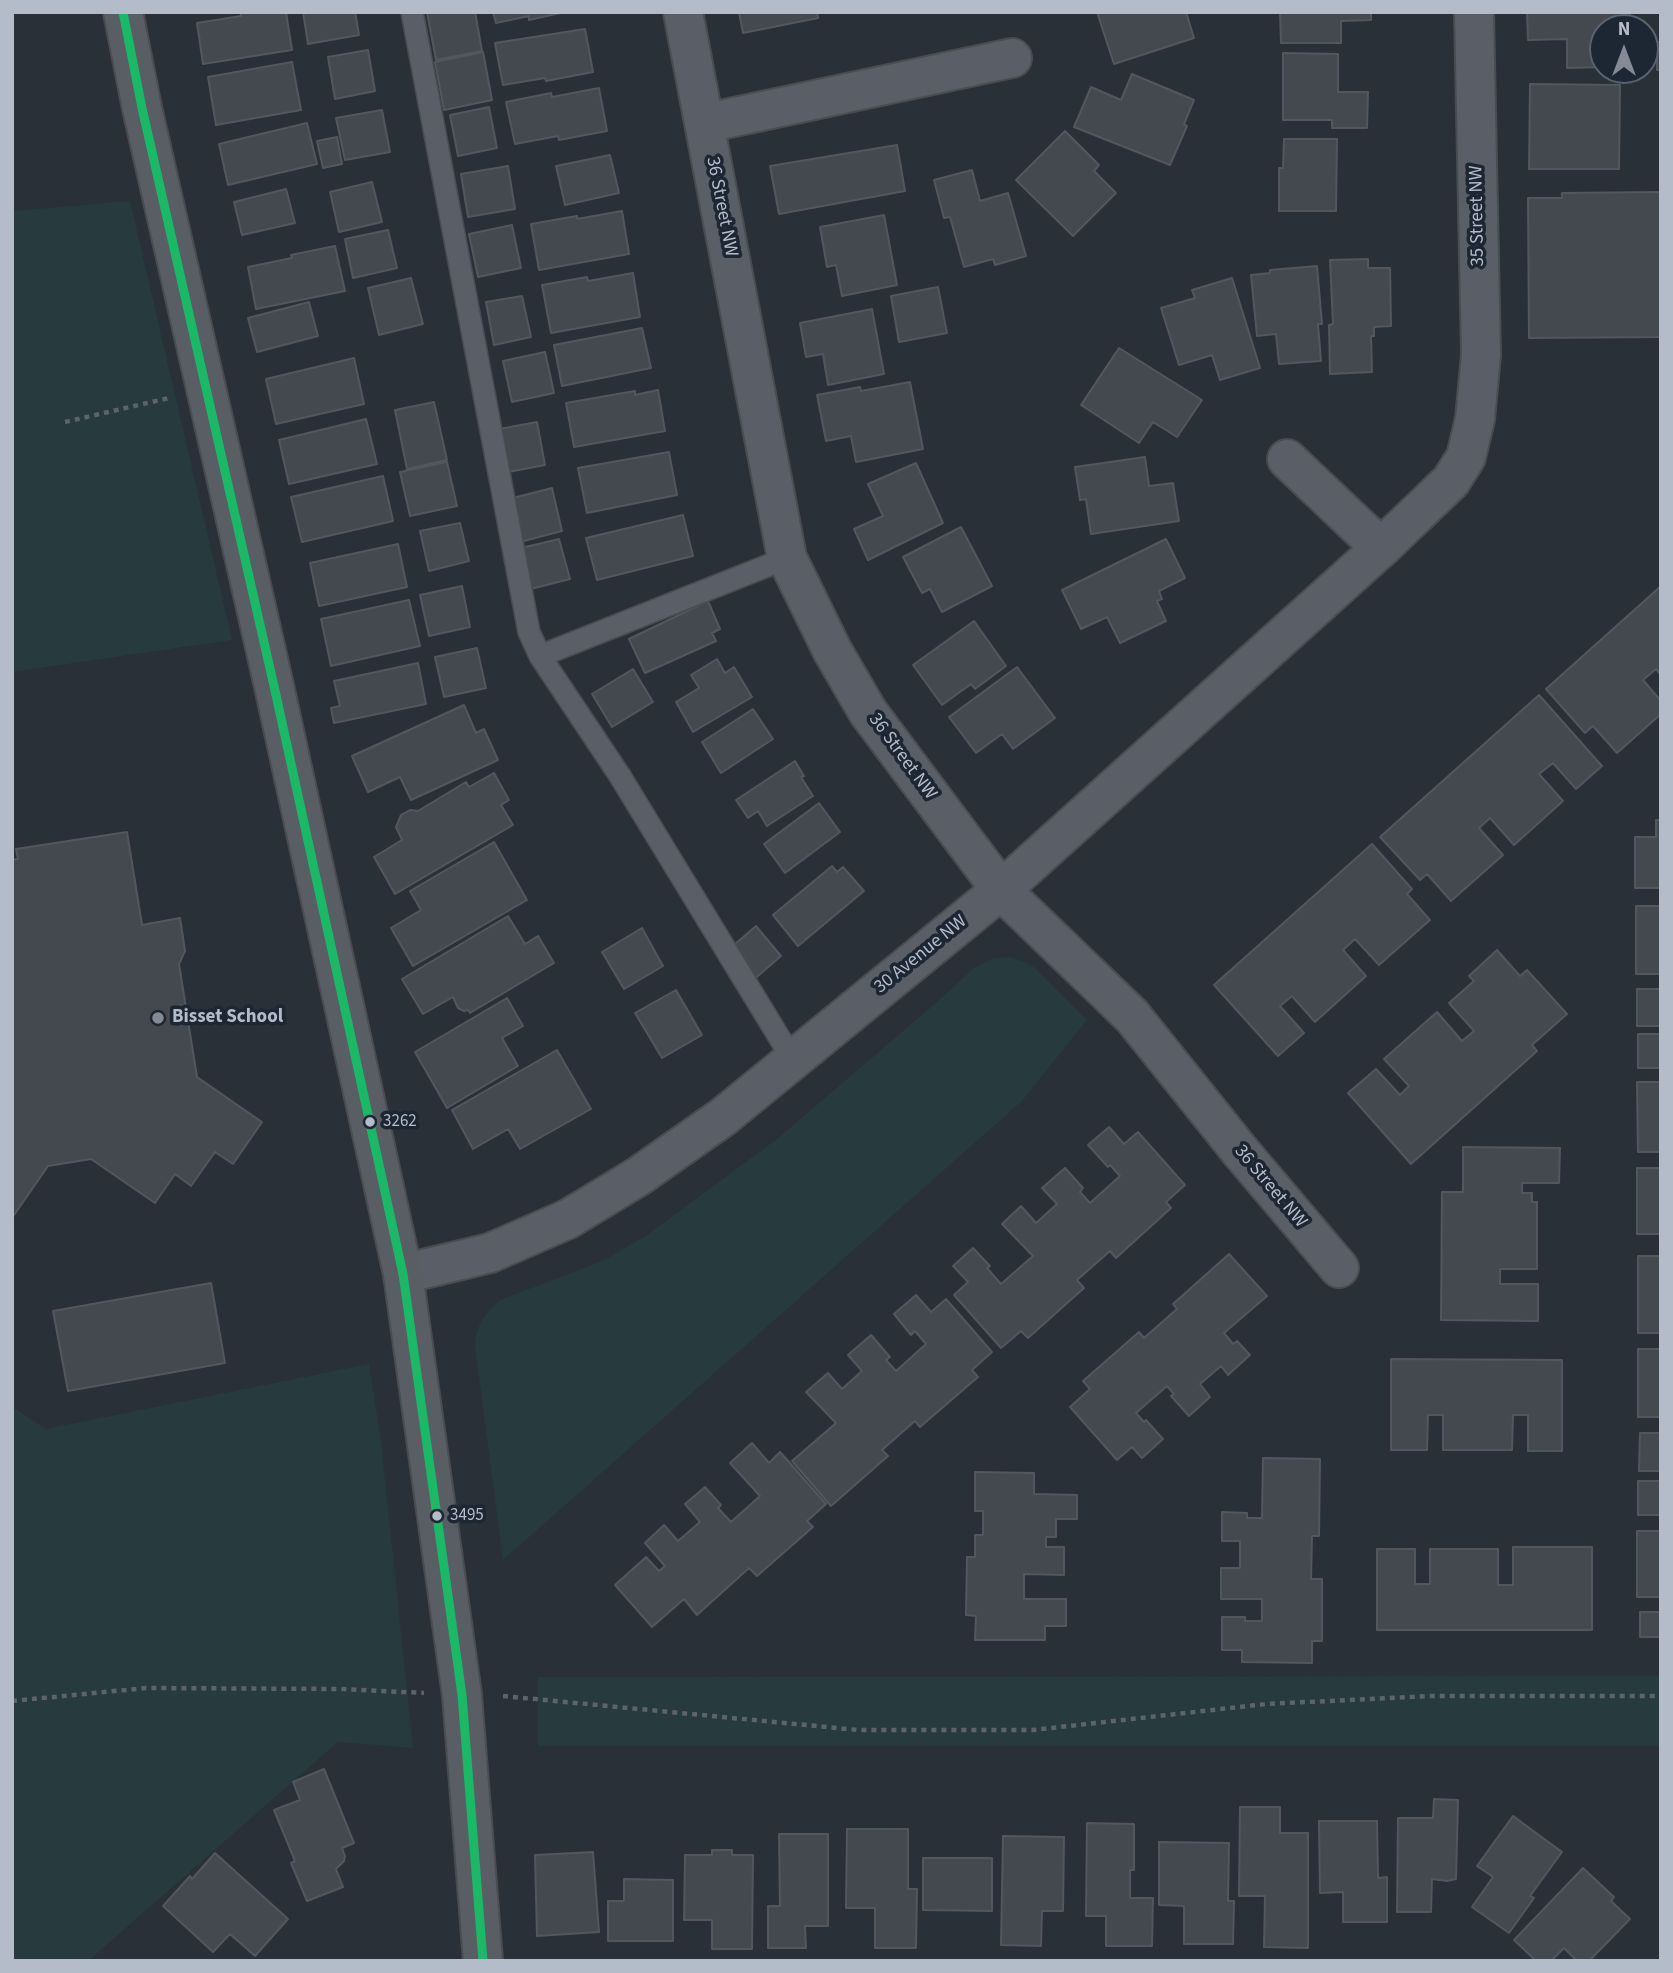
<!DOCTYPE html>
<html>
<head>
<meta charset="utf-8">
<style>
	body { margin:0 }
	#map { position:relative; width:1673px; height:1973px; overflow:hidden; background:#2a3038; font-family:"Source Sans 3",sans-serif }
	canvas { display:block }
	.frame { position:absolute; inset:0; border:14px solid #b4bcc9; pointer-events:none }
	.north { position:absolute; left:1589px; top:14px; width:70px; height:70px; box-sizing:border-box; background:#1d2633; border:2px solid #59626f; border-radius:50%; rotate:0deg; font-size:19px; font-weight:700; line-height:28px; text-align:center; color:#b4bcc9 }
	.north::after { content:''; display:block; margin:auto; width:24px; height:32px; background:#848b96; clip-path:polygon(50% 0,100% 100%,50% 72%,0 100%) }
</style>
</head>
<body>
<div id="map">
<canvas width="1673" height="1973"></canvas>
<div class="frame"></div>
<div class="north">N</div>
</div>
<script>
const ctx = document.querySelector('canvas').getContext('2d');
ctx.lineJoin = 'round';
function paint(path, color) { ctx.fillStyle = color; ctx.fill(path, 'evenodd'); }
function stroke(path, color, width, dash) { ctx.strokeStyle = color; ctx.lineWidth = width; ctx.lineCap = dash ? 'butt' : 'round'; ctx.setLineDash(dash || []); ctx.stroke(path); }
function label(font, color, halo, rows, align = 'center') {
  ctx.font = font + ' "Source Sans 3",sans-serif'; ctx.lineWidth = 7; ctx.setLineDash([]); ctx.textBaseline = 'middle'; ctx.strokeStyle = halo; ctx.fillStyle = color; for (const [text, x, y, turn = 0] of rows) {
    ctx.save(); ctx.translate(x, y); ctx.rotate((+turn || 0) * Math.PI / 180); ctx.textAlign = isNaN(turn) ? turn : align; if (halo) ctx.strokeText(text, 0, 0); ctx.fillText(text, 0, 0); ctx.restore();
  }
}
paint(new Path2D(`
	M130 201 232 640 12 672V211Z
	M1012 957 1034 967 1087 1020 1022 1101 503 1560 475 1347C475 1327 485 1313 500 1300L605 1260 647 1235 777 1139 936 1003 974 968 993 958Z
	M369 1364 381 1442 413 1748 338 1742 88 1961H12V1407L46 1429Z
	M1661 1676V1746H538V1677Z`), '#273a3e');
const building = new Path2D(`
	M286 12 292 50 203 64 197 23 241 16V13L246 12Z
	M303 12H355L359 35 308 44Z
	M427 12H475L482 51 436 60Z
	M493 12H565L529 20V16L496 23Z
	M739 12H817L818 18 743 33Z
	M1097 12H1186L1194 38 1114 64Z
	M1280 12H1371V20L1341 21V43H1281Z
	M1527 12H1630V28H1603V67L1567 68V39L1528 40Z
	M585 29 593 72 546 81 545 78 503 85 495 43Z
	M1657 42H1661V70H1657Z
	M368 50 375 91 335 99 328 57Z
	M483 52 492 100 444 110 435 62Z
	M1283 53 1338 54V92H1368L1367 128H1332V120H1283Z
	M292 62 301 110 216 125 208 77Z
	M1132 74 1194 100 1184 124 1187 126 1170 165 1074 127 1091 87 1121 100Z
	M1530 84 1620 85 1619 169H1529Z
	M599 88 607 131 559 140 558 136 515 144 506 102 551 93 552 97Z
	M489 107 497 148 458 156 450 115Z
	M382 110 390 152 345 160 336 118Z
	M307 123 317 164 228 185 219 144Z
	M1065 131 1099 165 1094 171 1116 193 1073 236 1016 180Z
	M337 137 342 164 323 168 317 141Z
	M1284 139H1337L1336 211H1279V168H1283Z
	M897 145 905 191 779 214 770 166Z
	M610 155 619 193 565 205 556 166Z
	M508 166 515 209 468 217 461 174Z
	M972 170 980 201 1008 193 1026 256 995 265 993 259 964 267 950 217 944 218 934 180Z
	M372 182 382 222 339 232 330 192Z
	M286 189 295 223 242 235 234 202Z
	M1661 192V337L1529 338 1528 198H1562V193Z
	M622 211 629 254 539 270 531 224 577 216V219Z
	M884 215 897 285 842 296 836 265 827 267 820 227Z
	M512 225 521 268 478 277 469 234Z
	M388 230 397 268 353 278 345 239Z
	M335 246 345 291 256 309 248 267 292 258 291 255Z
	M1368 259V268H1390L1391 326 1374 327V336H1371L1372 372 1330 374 1329 325 1333 324 1330 260Z
	M1317 266 1322 324H1318L1321 361 1279 364 1276 334 1257 336 1251 275 1270 273V270Z
	M633 273 640 317 551 333 542 285 587 277 588 281Z
	M411 278 423 324 379 335 368 288Z
	M1232 278 1260 368 1220 380 1212 355 1179 365 1161 308 1195 298 1192 290Z
	M938 287 947 333 899 342 891 296Z
	M522 296 531 337 494 345 486 302Z
	M309 302 318 336 257 352 248 318Z
	M872 309 884 374 828 385 823 354 806 357 800 323Z
	M642 328 651 368 562 386 554 345Z
	M1119 348 1202 400 1177 437 1153 422 1139 443 1081 405Z
	M545 352 554 393 512 402 503 361Z
	M354 358 364 404 276 424 266 379Z
	M910 382 923 449 856 462 851 436 826 441 817 395 860 387 861 391Z
	M658 390 665 431 574 447 566 403 635 391V395Z
	M434 402 447 460 407 469 395 410Z
	M366 419 377 464 289 484 279 440Z
	M537 422 545 465 503 473 494 430Z
	M669 452 677 495 587 513 578 468Z
	M1145 457 1149 486 1173 483 1179 521 1091 534 1086 499 1080 500 1075 467Z
	M447 462 457 506 410 516 400 472Z
	M916 463 943 523 868 560 854 529 883 516 868 484Z
	M383 476 393 521 302 542 291 497Z
	M552 488 562 531 520 542 509 499Z
	M683 515 693 556 597 580 586 538Z
	M460 523 469 561 429 571 420 531Z
	M961 527 992 586 942 612 930 589 922 593 903 557Z
	M559 539 570 579 527 590 517 549Z
	M1166 539 1185 578 1159 591 1162 599 1157 601 1166 621 1120 643 1107 617 1081 629 1062 590Z
	M398 544 407 587 319 606 310 563Z
	M462 586 470 627 429 636 420 595Z
	M1661 586V675L1656 669 1643 680 1661 701V714L1617 753 1593 726 1585 733 1546 689Z
	M409 600 420 646 331 666 321 619Z
	M708 601 720 629 712 633 716 641 645 673 629 639Z
	M974 621 1006 666 975 689 971 684 942 705 913 665Z
	M477 648 486 688 444 697 435 657Z
	M717 659 725 673 734 667 752 697 693 732 676 702 699 688 691 675Z
	M418 663 426 704 334 723 331 708 340 706 334 681Z
	M1017 667 1055 718 1013 749 1002 734 976 753 949 717Z
	M633 669 653 702 612 727 592 694Z
	M1539 695 1602 766 1576 789 1553 763 1539 774 1563 801 1514 845 1490 818 1479 828 1503 855 1451 901 1427 874 1420 880 1380 837Z
	M464 705 476 733 484 729 498 760 411 800 400 777 368 792 352 756Z
	M753 709 773 739 721 773 702 742Z
	M795 761 804 776 801 777 813 796 767 826 758 811 748 818 736 800Z
	M494 773 509 800 501 805 513 825 395 894 374 857 402 840 396 827 401 815 410 810 418 811 466 782 469 787Z
	M819 803 840 832 785 873 764 844Z
	M1656 820H1661V888H1635V837H1656Z
	M127 832 142 925 180 918 185 951 179 964 197 1077 262 1122 233 1164 215 1152 191 1186 175 1174 155 1203 91 1159 48 1166 12 1218V860L18 859 16 849Z
	M494 842 527 900 413 966 391 928 421 910 410 891Z
	M1372 844 1412 889 1407 894 1430 920 1379 965 1355 939 1343 950 1366 976 1315 1022 1292 996 1280 1006 1304 1033 1278 1056 1214 985Z
	M832 866 837 872 843 867 864 891 798 946 773 915Z
	M1636 906H1661V974H1636Z
	M508 916 525 944 538 936 554 963 470 1013 468 1010 464 1011 458 1008 453 997 423 1014 402 979Z
	M756 926 781 956 752 981 727 951Z
	M642 928 663 966 624 989 602 952Z
	M1497 950 1520 976 1527 970 1567 1014 1532 1045 1537 1051 1411 1164 1348 1093 1376 1069 1400 1095 1409 1086 1384 1059 1437 1012 1462 1041 1474 1031 1449 1003 1474 981 1469 976Z
	M1637 989H1661V1026H1637Z
	M676 990 702 1035 662 1058 635 1013Z
	M507 998 523 1026 502 1038 518 1066 447 1108 415 1052Z
	M1638 1034H1661V1068H1638Z
	M557 1050 591 1109 520 1149 508 1129 473 1149 452 1110Z
	M1637 1082H1661V1152H1638Z
	M1109 1127 1124 1144 1138 1132 1185 1185 1166 1202 1171 1208 1116 1258 1110 1251 1077 1280 1084 1288 1028 1338 1021 1331 1001 1348 954 1295 968 1282 953 1266 973 1248 990 1266 987 1268 1001 1284 1033 1256 1002 1224 1021 1206 1036 1223 1057 1204 1042 1188 1065 1168 1083 1188 1080 1192 1090 1203 1120 1176 1110 1165 1108 1167 1088 1145Z
	M1463 1147 1560 1148 1559 1183H1522V1193H1532V1202H1537V1269H1500V1284H1538V1321L1441 1320 1442 1192H1463Z
	M1637 1168H1661V1234H1637Z
	M1229 1254 1267 1296 1224 1333 1233 1344 1237 1341 1250 1355 1228 1375 1221 1366 1200 1384 1210 1397 1189 1416 1171 1396 1174 1394 1167 1386 1136 1413 1144 1422 1146 1420 1163 1439 1142 1458 1132 1447 1117 1460 1070 1407 1090 1389 1083 1381 1139 1332 1144 1338 1177 1309 1173 1304Z
	M1638 1256H1661V1333H1638Z
	M211 1283 225 1363 68 1391 53 1311Z
	M916 1295 931 1312 946 1299 992 1352 972 1370 978 1377 920 1427 915 1421 882 1450 888 1456 831 1506 792 1461 836 1423 806 1392 828 1373 842 1389 862 1371 848 1355 871 1335 890 1357 886 1360 896 1371 926 1344 915 1331 911 1335 894 1314Z
	M1638 1349H1661V1417H1638Z
	M1391 1359 1562 1360V1451H1528V1415H1513L1512 1450H1443V1415H1428L1427 1450H1391Z
	M1640 1433H1661V1471H1639Z
	M752 1443 769 1463 780 1452 826 1504 807 1521 813 1527 757 1576 749 1568 697 1615 684 1599 652 1627 615 1585 646 1557 659 1571 665 1566 645 1543 664 1525 678 1541 700 1522 685 1504 705 1487 721 1505 718 1508 731 1522 760 1496 730 1463Z
	M1263 1458 1320 1459 1319 1536H1312L1311 1579H1322V1641H1312V1663L1242 1662V1650H1222V1617H1245V1621H1262V1599H1221V1568H1240V1541H1222V1512L1247 1513V1518H1262Z
	M975 1472 1034 1473V1494L1077 1495V1519H1056V1537H1046V1547H1064V1575L1024 1574V1599H1066V1626H1045V1640H975L976 1616 966 1615 967 1557H975V1535H983V1511H975Z
	M1638 1481H1661V1515H1638Z
	M1637 1531H1661V1597H1637Z
	M1513 1547H1592V1630H1377V1549H1415V1584H1430V1549H1498V1585H1513Z
	M1640 1612H1661V1637H1640Z
	M324 1769 354 1843 342 1848 345 1856 344 1861 336 1869 343 1887 307 1901 291 1863 295 1861 274 1810 300 1800 293 1782Z
	M1434 1799 1458 1800 1456 1879 1447 1881 1432 1879 1431 1912H1397L1398 1818H1433Z
	M1240 1807H1280V1833H1308V1948L1264 1947 1265 1896H1239Z
	M1513 1816 1562 1852 1530 1896 1534 1898 1509 1933 1472 1907 1493 1877 1477 1866Z
	M1319 1821H1377L1378 1878 1387 1877V1922H1343V1892L1320 1893Z
	M1087 1823 1134 1824V1870H1130V1898H1153L1152 1946H1106V1916H1086Z
	M847 1829H908V1889H917L916 1948H875V1908H846Z
	M779 1834H828V1926H805L806 1948H768V1906H780Z
	M1003 1836 1064 1837 1063 1911H1042L1041 1946 1001 1945Z
	M1159 1842 1229 1843 1228 1901H1234L1233 1944H1184V1906L1159 1905Z
	M712 1850H732V1855H753L752 1949H712V1920H684L685 1855H712Z
	M593 1852 599 1932 537 1936 535 1855Z
	M215 1853 288 1919 255 1956 230 1934 213 1952 163 1906 190 1876 192 1879Z
	M923 1858H992V1911L923 1910Z
	M1583 1868 1614 1897 1611 1901 1630 1919 1589 1961H1577L1564 1948 1551 1961H1536L1514 1940Z
	M624 1879 673 1880V1941H608V1901H624Z`);
paint(building, '#444950');
stroke(building, '#52575f', 2);
const lane = new Path2D(`
	M412 12 529 632 540 656 620 776 793 1060
	M540 656 787 558`);
const street = new Path2D(`
	M683 12 787 558 832 650 868 712 1001 890 1132 1016 1240 1151 1339 1268
	M706 123 1012 58
	M1287 459 1381 548
	M403 1274 490 1253 568 1219 639 1176 723 1117 1001 890 1381 548 1451 481 1466 457 1475 419 1481 355 1474 12`);
const secondary = new Path2D(`
	M123 12 142 108 274 686 403 1274 462 1695 483 1961`);
stroke(lane, '#484c53', 24);
stroke(street, '#484c53', 42);
stroke(secondary, '#484c53', 42);
stroke(new Path2D(`
	M65 422 169 398
	M503 1696 858 1730H1033L1266 1704 1431 1696H1661
	M12 1701 146 1688 343 1689 424 1693`), '#5d636a', 4.5, [5, 5]);
stroke(lane, '#5a5e66', 21);
stroke(street, '#5a5e66', 38);
stroke(secondary, '#595d64', 38);
stroke(new Path2D(`
	M123 12 142 108 274 686 403 1274 462 1695 483 1961`), '#1ab867', 9);
for (const [x, y, r, color] of [
	[158,1018,7,"#848b96"],
	[370,1122,6,"#b4bcc9"],
	[437,1516,6,"#b4bcc9"]
]) { const dot = new Path2D(); dot.arc(x, y, r, 0, 2 * Math.PI); ctx.fillStyle = color; ctx.fill(dot); stroke(dot, '#1d2633', 2.5); }
label('17px', '#b4bcc9', '#1d2633', [
	["3262",383,1122],
	["3495",450,1516]
], 'left');
label('19px', '#b4bcc9', '#1d2633', [
	["36 Street NW",721,207,79],
	["35 Street NW",1478,216,-91],
	["36 Street NW",902,757,54],
	["30 Avenue NW",921,955,-39],
	["36 Street NW",1270,1187,50]
]);
label('bold 19px', '#b4bcc9', '#1d2633', [
	["Bisset School",172,1018]
], 'left');
</script>
</body>
</html>
